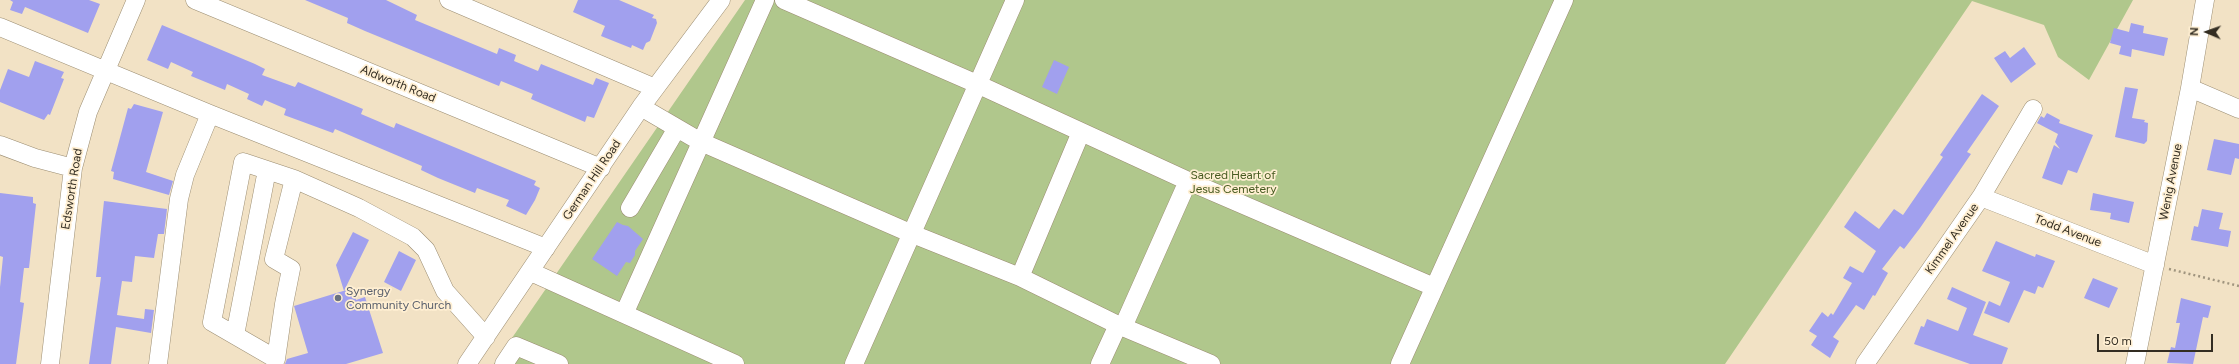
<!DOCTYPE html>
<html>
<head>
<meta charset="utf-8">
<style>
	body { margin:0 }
	#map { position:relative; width:2239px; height:364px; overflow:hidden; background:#f2e2c5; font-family:Figtree,sans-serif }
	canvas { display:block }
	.north { position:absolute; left:2187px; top:12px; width:40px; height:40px; -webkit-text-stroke:3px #ffefd2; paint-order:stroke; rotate:272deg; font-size:11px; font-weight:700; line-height:16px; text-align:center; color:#332d22 }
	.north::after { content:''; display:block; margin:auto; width:14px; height:18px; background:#332d22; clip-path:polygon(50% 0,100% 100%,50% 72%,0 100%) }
	.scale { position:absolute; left:2097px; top:334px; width:116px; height:18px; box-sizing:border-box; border:2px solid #332d22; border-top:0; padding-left:5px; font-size:12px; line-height:14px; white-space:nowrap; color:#332d22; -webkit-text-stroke:3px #ffefd2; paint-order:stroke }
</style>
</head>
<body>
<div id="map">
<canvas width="2239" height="364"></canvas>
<div class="north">N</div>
<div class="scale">50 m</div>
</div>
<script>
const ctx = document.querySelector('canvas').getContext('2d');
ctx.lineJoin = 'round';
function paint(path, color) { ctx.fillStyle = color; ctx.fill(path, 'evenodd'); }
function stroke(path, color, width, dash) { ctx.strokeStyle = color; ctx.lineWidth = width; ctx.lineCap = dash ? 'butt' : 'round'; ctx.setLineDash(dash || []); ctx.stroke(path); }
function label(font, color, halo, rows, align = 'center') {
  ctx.font = font + ' Figtree,sans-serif'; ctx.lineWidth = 3.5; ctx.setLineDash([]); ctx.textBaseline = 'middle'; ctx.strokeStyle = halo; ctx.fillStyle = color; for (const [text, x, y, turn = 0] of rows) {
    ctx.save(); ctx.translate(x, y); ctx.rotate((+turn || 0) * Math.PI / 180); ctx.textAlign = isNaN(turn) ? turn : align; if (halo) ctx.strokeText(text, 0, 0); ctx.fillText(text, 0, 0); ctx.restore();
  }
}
paint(new Path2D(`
	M745 0H2133L2089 80 2058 57 2044 25 1972 1 1725 364H494Z`), '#b0c78c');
paint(new Path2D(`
	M10 0H89L100 4 88 33 25 7 22 14 10 10 13 2Z
	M305 0H386L417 15 415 20 497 54 499 48 516 55 514 61 538 71 541 64 593 85 596 78 609 83 594 118 587 116 585 122 531 99 533 94 501 81 499 86 365 31 347 23 348 18Z
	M578 0H619L654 15 652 18 656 19 657 23 650 41 646 43 643 50 632 45 631 48 601 36 605 26 573 12Z
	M2131 23 2144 26 2143 33 2168 38 2164 56 2132 49 2131 57 2119 54 2121 46 2110 43 2114 28 2129 32Z
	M162 25 255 64 265 69 262 75 295 87 298 82 363 109 361 114 394 128 396 123 536 181 534 185 540 188 535 200 526 215 506 206 509 200 477 188 475 193 438 178 421 170 422 166 356 138 335 129 333 133 284 115 286 109 265 100 262 106 247 99 249 94 227 84 225 90 191 76 193 72 171 62 168 69 147 60Z
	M2024 47 2036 64 2011 83 1994 58 2005 51 2010 58Z
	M1054 60 1069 67 1057 94 1042 87Z
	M35 61 64 72 61 78 64 79 50 115 48 114 44 120 0 102V90L8 69 29 77Z
	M2125 87 2138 89 2132 118 2145 120 2144 122 2148 123 2147 141 2144 144 2115 137Z
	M1982 94 1999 106 1967 152 1971 154 1920 228 1904 249 1900 246 1882 269 1888 273 1875 296 1873 295 1864 310 1856 305 1833 337 1839 341 1830 358 1811 345 1817 336 1809 331 1822 312 1828 317 1831 313 1833 315 1852 283 1843 278 1850 266 1863 273 1876 251 1844 227 1855 211 1879 229 1894 209 1903 215 1943 157 1940 155Z
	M134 104 163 112 146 172 173 181 169 195 113 179 114 172 111 171 128 108 131 109Z
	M2047 113 2060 120 2059 123 2093 135 2077 173 2068 170 2062 185 2042 178 2054 145 2060 149 2055 142 2058 134 2037 123 2041 116 2044 118Z
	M2214 139 2239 144V159L2235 158 2231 175 2207 170Z
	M0 193 33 197V203L36 204 29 268H24L20 302 24 303 16 364H0V287L3 257 0 256Z
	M2093 193 2134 202 2129 223 2110 219 2111 213 2090 210Z
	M104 201 167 209 164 234H158L154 258 135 256 132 282 122 281 117 315 144 319 145 309 154 310 151 333 116 327 111 364H89L101 277H96Z
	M2202 209 2223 213 2219 229 2231 231 2228 247 2191 240 2194 226 2198 227Z
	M617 222 623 225 628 226 643 239 635 251V255L630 263 626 262 617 276 592 259Z
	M353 232 369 240 344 291 336 265Z
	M1996 241 2035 257 2036 254 2055 261 2043 288 2038 286 2035 294 2024 290 2009 323 1984 313 1989 301 2000 306 2010 282 1982 271Z
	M399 251 416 260 401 291 384 282Z
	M2093 278 2118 288 2109 308 2084 298Z
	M1952 287 1986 302 1973 335 2008 348 2002 364H1970L1914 344 1921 326 1924 327 1927 319 1958 331 1967 308 1947 299Z
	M353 288 356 300 365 297 383 353 346 364H285L287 359 308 353 294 306Z
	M2181 298 2211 306 2208 318 2203 317 2193 364 2167 363 2171 347 2175 348 2180 323H2176Z`), '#a1a0ee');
const minor = new Path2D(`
	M195 0 601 168
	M449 0 655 88
	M784 0 977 84 1188 181 1434 287
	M0 27 210 114 546 248
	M2190 88 2239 109
	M641 107 701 142 910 233 1020 277 1118 325 1211 364
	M0 145 35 158 73 168
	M243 162 294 179 274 259 291 269 284 304 276 359 212 322Z
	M294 179 359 208 413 237 426 250 445 291 486 337
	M1981 197 2155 265
	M630 208 677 128
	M531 272 735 364
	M1020 277 1081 132
	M624 314 765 0
	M1123 327 1188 181
	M235 335 267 170
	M50 364 73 168 88 112 136 0
	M158 364 179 199 185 175 210 114
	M467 364 641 107 721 0
	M504 364 516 346 559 364
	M854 364 1015 0
	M1100 364 1118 325
	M1400 364 1564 0
	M1865 364 1981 197 2033 109
	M2135 364 2190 88 2205 0`);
stroke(minor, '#9b8d72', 19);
stroke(new Path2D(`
	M2169 269 2239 286`), '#a0957f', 2.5, [2, 3]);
stroke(minor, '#fff', 18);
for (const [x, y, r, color] of [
	[338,298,4,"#6b7280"]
]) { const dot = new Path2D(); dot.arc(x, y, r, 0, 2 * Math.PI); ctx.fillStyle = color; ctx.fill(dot); stroke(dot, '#ffefd2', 1.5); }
label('12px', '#332d22', '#ffefd2', [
	["Aldworth Road",398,84,22],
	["German Hill Road",592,180,-56],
	["Wenig Avenue",2171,182,-79],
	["Edsworth Road",72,189,-81],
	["Todd Avenue",2068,231,21],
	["Kimmel Avenue",1952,239,-55]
]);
label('12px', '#475b21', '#ffefd2', [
	["Sacred Heart of",1233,175],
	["Jesus Cemetery",1233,189]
]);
label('12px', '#5b616d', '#ffefd2', [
	["Synergy",346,291],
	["Community Church",346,305]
], 'left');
</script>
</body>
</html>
